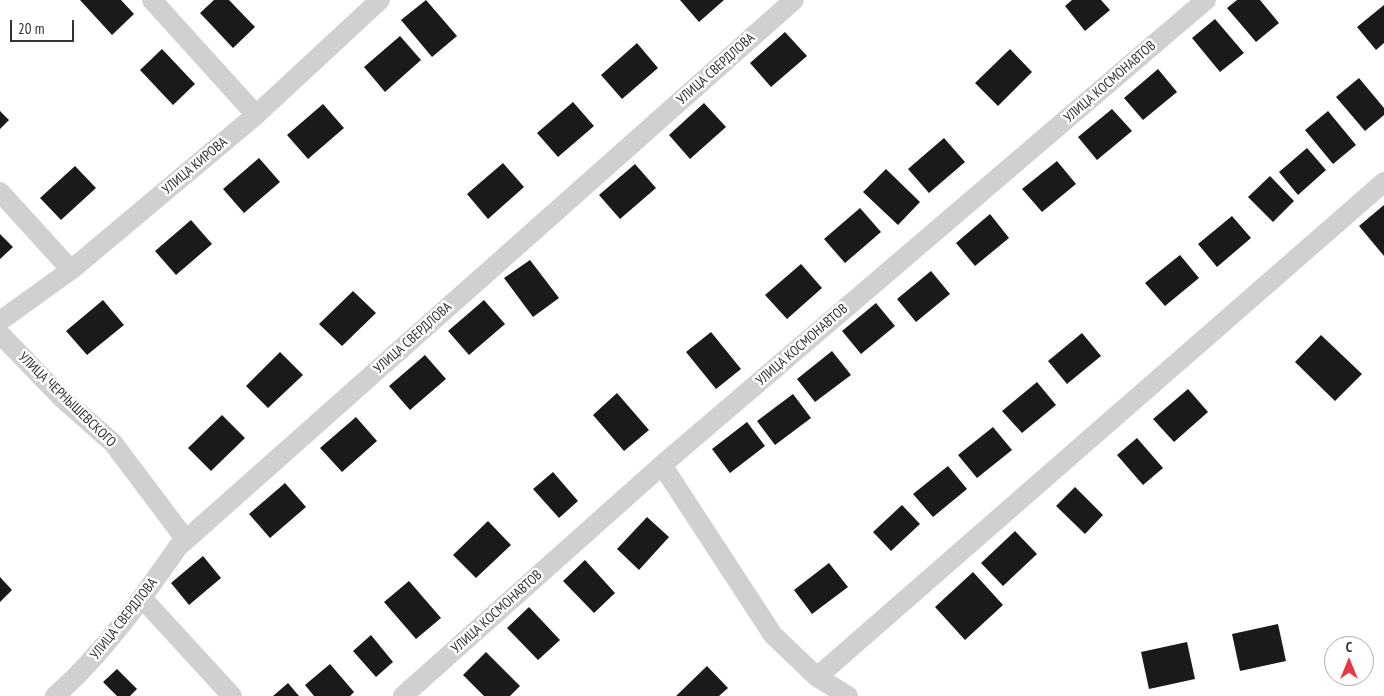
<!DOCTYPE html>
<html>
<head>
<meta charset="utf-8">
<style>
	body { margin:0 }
	#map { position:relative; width:1384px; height:696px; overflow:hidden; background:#fff; font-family:"PT Sans Narrow",sans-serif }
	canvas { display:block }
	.north { position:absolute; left:1324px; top:636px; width:50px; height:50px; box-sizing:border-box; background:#fff; border:1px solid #adadad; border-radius:50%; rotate:0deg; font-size:14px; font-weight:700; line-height:20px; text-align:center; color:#333 }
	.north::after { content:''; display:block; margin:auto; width:18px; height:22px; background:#e63946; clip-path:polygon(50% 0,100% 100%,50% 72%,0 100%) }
	.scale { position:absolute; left:10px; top:20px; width:64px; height:22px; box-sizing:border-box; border:2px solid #333; border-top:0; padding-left:6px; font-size:15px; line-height:18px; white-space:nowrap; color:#333; -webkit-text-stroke:4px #fff; paint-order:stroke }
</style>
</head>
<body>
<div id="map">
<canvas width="1384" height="696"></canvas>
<div class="north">С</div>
<div class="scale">20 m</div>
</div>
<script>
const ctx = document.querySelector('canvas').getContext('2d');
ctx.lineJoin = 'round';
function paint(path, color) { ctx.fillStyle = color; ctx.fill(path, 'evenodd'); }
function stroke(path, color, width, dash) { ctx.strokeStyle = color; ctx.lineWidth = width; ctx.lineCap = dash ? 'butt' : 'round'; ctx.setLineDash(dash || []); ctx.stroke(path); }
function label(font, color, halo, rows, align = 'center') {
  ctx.font = font + ' "PT Sans Narrow",sans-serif'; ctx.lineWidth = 5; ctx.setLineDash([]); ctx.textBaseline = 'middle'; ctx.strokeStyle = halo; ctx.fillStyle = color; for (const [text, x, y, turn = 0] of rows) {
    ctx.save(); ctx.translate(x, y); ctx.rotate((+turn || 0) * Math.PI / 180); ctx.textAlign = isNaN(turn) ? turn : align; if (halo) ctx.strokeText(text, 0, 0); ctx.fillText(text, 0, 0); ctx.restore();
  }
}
paint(new Path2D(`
	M80 0H121L134 14 112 35Z
	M214 0H229L255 27 233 48 200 13Z
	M426 0 457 36 432 57 401 20Z
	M680 0H724L699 22Z
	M1072 0H1101L1110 10 1085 31 1065 6Z
	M1237 0H1260L1279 23 1256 42 1227 8Z
	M1384 5V43L1376 50 1357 27Z
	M1215 19 1244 53 1220 72 1192 38Z
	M785 32 807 56 771 87 750 63Z
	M400 36 421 60 385 92 364 67Z
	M637 43 658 68 622 99 601 75Z
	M162 49 195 84 173 105 140 70Z
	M1010 49 1032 72 998 106 975 83Z
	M1158 69 1177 92 1143 120 1124 98Z
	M1359 78 1384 108V115L1365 131 1336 97Z
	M573 102 594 126 558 157 537 133Z
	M704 103 726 127 690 159 669 135Z
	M323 104 344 128 308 159 287 135Z
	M1112 109 1132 131 1097 160 1078 137Z
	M0 111 9 120 0 129Z
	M1328 111 1356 145 1333 164 1305 130Z
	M944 138 965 162 929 193 908 169Z
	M1307 148 1326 170 1298 195 1279 172Z
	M259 158 280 182 244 213 223 189Z
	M1057 161 1076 184 1042 212 1022 189Z
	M503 163 524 187 488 219 467 194Z
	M635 164 656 188 620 219 599 195Z
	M75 166 96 188 61 220 40 198Z
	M886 169 920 202 898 225 863 192Z
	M1270 176 1294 201 1273 222 1248 197Z
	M1384 205V256L1359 226Z
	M860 208 881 232 845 263 824 239Z
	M990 214 1009 238 975 266 956 243Z
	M1232 216 1251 238 1217 267 1198 244Z
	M191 220 212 244 176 275 155 251Z
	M0 234 13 247 0 259Z
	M1180 255 1199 278 1165 306 1145 283Z
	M530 260 559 298 533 317 504 278Z
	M801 264 822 288 787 319 765 295Z
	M931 271 950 294 916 322 897 299Z
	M353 291 376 313 342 346 319 324Z
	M103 300 124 325 87 355 66 331Z
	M484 300 505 324 469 355 448 331Z
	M876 303 895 326 861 354 842 331Z
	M711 332 741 369 716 389 686 352Z
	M1082 333 1101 356 1067 384 1048 361Z
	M1321 335 1362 374 1335 401 1295 362Z
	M832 351 851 375 815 402 797 379Z
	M280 352 303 375 268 408 246 386Z
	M425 355 446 379 410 410 389 386Z
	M1037 382 1056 405 1022 433 1002 411Z
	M1188 389 1208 412 1174 442 1153 419Z
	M617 393 649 430 624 451 593 415Z
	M793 394 811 418 775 445 757 421Z
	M222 415 245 438 211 471 188 448Z
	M356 417 377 441 342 472 320 448Z
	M747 422 765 446 730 473 712 449Z
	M993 427 1012 450 977 478 958 455Z
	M1137 438 1163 468 1143 485 1117 455Z
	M948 466 967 489 933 517 913 494Z
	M553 472 578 501 559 518 533 489Z
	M285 483 306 507 270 538 249 514Z
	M1075 487 1103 515 1085 534 1056 506Z
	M902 505 920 524 891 551 873 532Z
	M647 517 669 537 639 570 617 549Z
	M488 521 511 545 476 578 453 555Z
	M1015 531 1037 554 1003 586 981 563Z
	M203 556 221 578 189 605 171 583Z
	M585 560 615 593 594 613 563 581Z
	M829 563 848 587 812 614 794 590Z
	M973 572 1003 605 965 640 935 607Z
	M0 577 12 590 0 602Z
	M409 581 441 618 416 639 384 602Z
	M529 607 560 640 538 660 507 628Z
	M1278 624 1286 661 1240 671 1232 634Z
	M371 635 393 662 376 677 353 651Z
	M1187 642 1195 679 1149 689 1141 652Z
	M486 652 520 686 510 696H484L463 675Z
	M330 664 354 692 350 696H314L305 685Z
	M707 666 728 688 719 696H676Z
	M117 669 137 689 130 696H117L103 682Z
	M288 683 299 696H273Z`), '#1a1a1a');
stroke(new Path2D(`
	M152 0 256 115
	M0 192 71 270
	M0 321 71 270 256 115 380 0
	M0 334 63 399 113 443 186 540
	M662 465 773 635 817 677 848 696
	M142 598 232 696
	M817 677 1384 182
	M55 696C103 654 141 600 178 547L794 0
	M403 696 662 465 1206 0`), '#d0d0d0', 20);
label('14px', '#333', '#fff', [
	["УЛИЦА СВЕРДЛОВА",716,69,-42],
	["УЛИЦА КОСМОНАВТОВ",1110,82,-41],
	["УЛИЦА КИРОВА",195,166,-40],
	["УЛИЦА СВЕРДЛОВА",413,338,-42],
	["УЛИЦА КОСМОНАВТОВ",802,345,-41],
	["УЛИЦА ЧЕРНЫШЕВСКОГО",67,400,44],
	["УЛИЦА КОСМОНАВТОВ",497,612,-42],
	["УЛИЦА СВЕРДЛОВА",124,619,-52]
]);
</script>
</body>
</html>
